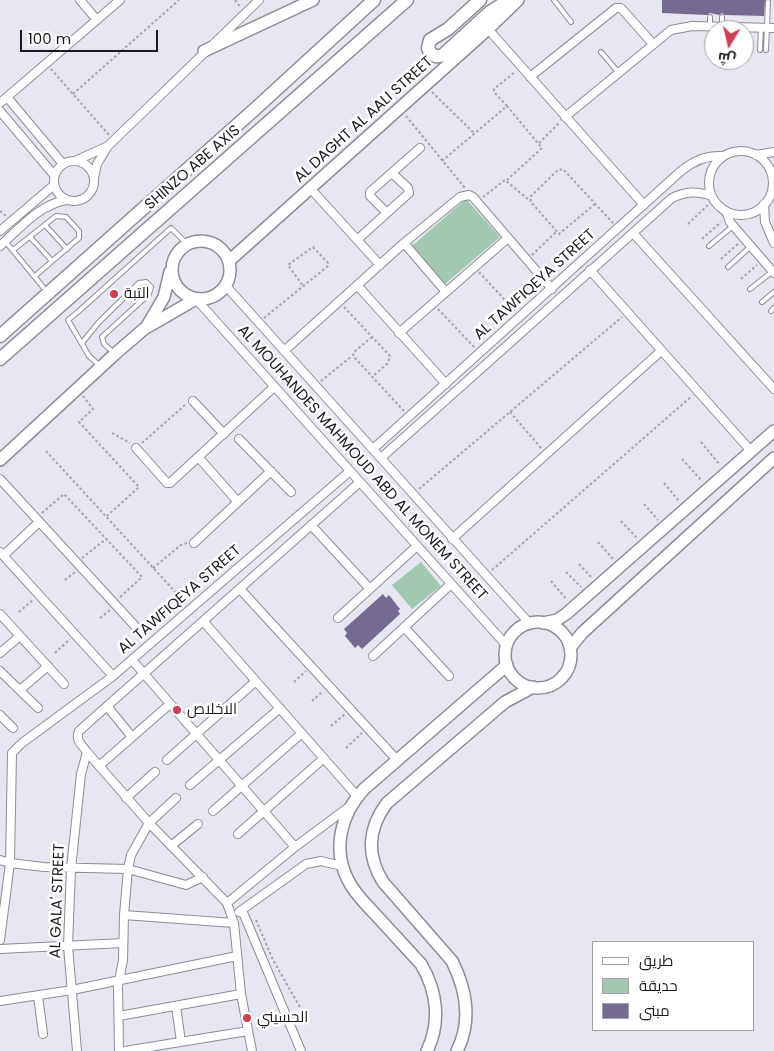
<!DOCTYPE html>
<html>
<head>
<meta charset="utf-8">
<style>
	body { margin:0 }
	#map { position:relative; width:774px; height:1051px; overflow:hidden; background:#e6e7f1; font-family:Poppins,Cairo,sans-serif }
	canvas { display:block }
	.legend { position:absolute; left:592px; top:941px; width:162px; height:90px; box-sizing:border-box; background:#fff; border:1px solid #a3a3a5; margin:0; padding:6px 9px; list-style:none; font-size:15px; color:#191a1d }
	.legend li { display:flex; align-items:center; gap:10px; height:25px }
	.legend b { width:25px; border:1px solid #a3a3a5 }
	.north { position:absolute; left:704px; top:20px; width:50px; height:50px; box-sizing:border-box; background:#fff; border:1px solid #a3a3a5; border-radius:50%; rotate:189deg; font-size:14px; font-weight:700; line-height:20px; text-align:center; color:#191a1d }
	.north::after { content:''; display:block; margin:auto; width:18px; height:22px; background:#ce3e57; clip-path:polygon(50% 0,100% 100%,50% 72%,0 100%) }
	.scale { position:absolute; left:20px; top:30px; width:138px; height:22px; box-sizing:border-box; border:2px solid #191a1d; border-top:0; padding-left:6px; font-size:15px; line-height:18px; white-space:nowrap; color:#191a1d; -webkit-text-stroke:4px #fff; paint-order:stroke }
</style>
</head>
<body>
<div id="map">
<canvas width="774" height="1051"></canvas>
<ul class="legend">
<li><b style="height:6px;background:#fff"></b>طريق</li>
<li><b style="height:14px;background:#a2c8b1"></b>حديقة</li>
<li><b style="height:14px;background:#756a91"></b>مبنى</li>
</ul>
<div class="north">ش</div>
<div class="scale">100 m</div>
</div>
<script>
const ctx = document.querySelector('canvas').getContext('2d');
ctx.lineJoin = 'round';
function paint(path, color) { ctx.fillStyle = color; ctx.fill(path, 'evenodd'); }
function stroke(path, color, width, dash) { ctx.strokeStyle = color; ctx.lineWidth = width; ctx.lineCap = dash ? 'butt' : 'round'; ctx.setLineDash(dash || []); ctx.stroke(path); }
function label(font, color, halo, rows, align = 'center') {
  ctx.font = font + ' Poppins,Cairo,sans-serif'; ctx.lineWidth = 5; ctx.setLineDash([]); ctx.textBaseline = 'middle'; ctx.strokeStyle = halo; ctx.fillStyle = color; for (const [text, x, y, turn = 0] of rows) {
    ctx.save(); ctx.translate(x, y); ctx.rotate((+turn || 0) * Math.PI / 180); ctx.textAlign = isNaN(turn) ? turn : align; if (halo) ctx.strokeText(text, 0, 0); ctx.fillText(text, 0, 0); ctx.restore();
  }
}
paint(new Path2D(`
	M466 199 500 237 445 284 412 246Z
	M421 562 441 586 412 609 392 585Z`), '#a2c8b1');
paint(new Path2D(`
	M662 0H765L764 16 725 15 722 13 719 15 710 13 707 15 662 13Z
	M383 594 386 598 389 595 400 609 398 611 400 614 362 649 358 645 355 648 345 636 347 633 344 629Z`), '#756a91');
const lane = new Path2D(`
	M554 0 571 22
	M710 26V17
	M722 26V17
	M714 47V26
	M760 50 761 28
	M766 50 768 2
	M601 52 619 73
	M45 225 67 249
	M30 237 52 261
	M5 241 43 287
	M709 246 733 226
	M13 250 56 216 66 217 79 231V238L35 276
	M728 267 751 246
	M750 289 773 271
	M762 302 774 292
	M771 311 774 308
	M82 343 99 322 139 283 146 282 151 287 149 294 102 337 104 344 114 353
	M99 365 89 356 68 320 79 311 171 228 187 244`);
const street = new Path2D(`
	M80 0 97 20
	M488 29 644 205
	M530 77 616 8H621L653 44
	M7 97 63 164
	M0 103 120 0
	M0 111 54 175
	M565 117 671 30 692 26 774 28
	M709 183a32 32 0 1 1 64 0a32 32 0 1 1-64 0Z
	M756 155 774 152
	M54 181a20 20 0 1 1 40 0a20 20 0 1 1-40 0Z
	M75 161 106 147
	M94 178 97 164 108 146 259 0
	M310 188 380 265
	M764 204 765 222 774 243
	M726 211 730 222 774 273
	M387 213 370 196V192L420 148
	M0 231 54 185
	M633 233 774 389
	M357 240 409 193 408 188 392 173
	M404 243 446 292
	M0 246C20 228 39 205 66 200
	M590 270 751 451
	M357 285 446 384
	M226 286 530 624
	M196 299 507 646
	M399 333 508 238
	M284 351 404 243 460 197 469 195 473 197 552 289
	M193 401 224 434
	M239 439 291 492
	M136 448 167 483H170L274 387
	M373 449 681 171C694 160 707 155 723 156
	M199 458 238 502
	M381 458 672 198C686 191 697 191 712 196
	M0 479 136 627
	M311 525 370 589
	M452 539 661 351
	M194 543 271 471
	M0 552 113 676
	M4 555 39 522
	M240 589 397 760
	M0 614 64 684
	M338 618 417 546
	M203 621 357 796
	M404 627 449 676
	M0 653 20 636
	M373 656 451 584
	M132 660 295 847
	M0 671 38 708
	M20 690 48 666
	M107 706 132 737
	M0 715 13 728
	M167 760 256 681
	M99 766 170 704
	M190 785 280 708
	M126 798 155 772
	M213 811 302 733
	M238 834 324 758
	M171 846 198 824
	M0 860 10 863 44 867 128 869 186 885 203 877
	M227 903 295 847 350 806
	M242 910 301 1051
	M239 912 306 864 321 861 342 866
	M124 915 234 923
	M0 940 10 863 12 753 22 743 113 676 350 471
	M0 949 123 943
	M38 996 43 1034
	M0 1001 72 990 237 956
	M176 1006 181 1042
	M119 1016 241 994
	M77 1051 68 946 71 869 81 774 87 752
	M119 1051 118 986 123 960 124 915 128 869 131 855 149 823 176 798
	M125 1051 248 1031
	M252 1051 241 994 234 923 227 903 149 823 87 752C82 745 75 740 79 731L360 482`);
const secondary = new Path2D(`
	M204 51 313 0
	M172 270a29 29 0 1 1 58 0a29 29 0 1 1-58 0Z
	M229 261 488 29 518 0
	M147 326 164 297 170 272
	M0 460 115 354 144 329 196 299
	M505 655a33 33 0 1 1 66 0a33 33 0 1 1-66 0Z
	M543 623 557 620 566 614 774 431
	M570 648 582 633 774 458
	M427 1051C441 1022 437 991 421 964 405 947 390 930 374 913 365 903 354 893 348 880 332 849 341 814 364 789L507 665
	M457 1051C472 1021 466 989 452 961L383 882C366 855 368 828 387 803L505 702 533 687`);
const primary = new Path2D(`
	M480 0 448 29 430 40 428 48C430 55 436 58 443 55L490 12 509 0
	M0 336 255 109 374 0
	M0 359 407 0`);
stroke(lane, '#8d8d97', 6);
stroke(street, '#8d8d97', 10);
stroke(secondary, '#8d8d97', 14);
stroke(primary, '#8d8d97', 15);
stroke(new Path2D(`
	M235 0 241 8
	M51 69 109 135
	M432 92 475 134
	M73 94 179 0
	M507 106 494 92V89L515 72
	M406 116 465 188
	M539 143 560 122
	M442 161 507 106 542 148 507 180
	M483 197 505 180 530 201
	M595 204 559 234 531 202 530 197 558 170 563 169 613 223
	M0 211 6 216
	M688 224 710 203
	M702 239 721 222
	M532 255 556 232
	M721 259 739 243
	M479 272 515 311
	M741 279 757 265
	M344 307 390 356 388 363 372 377
	M438 309 474 347
	M264 318 328 266V263L313 247 288 265 303 286
	M372 337 354 352 353 356 404 411
	M321 381 352 356
	M83 396 93 409 79 422 139 487 107 516
	M510 412 541 448
	M112 433 130 443
	M701 442 720 465
	M142 443 185 405
	M46 451 179 596
	M682 459 702 481
	M664 483 679 501
	M419 489 622 317
	M644 504 658 520
	M42 513 64 494 142 577 119 598
	M621 521 637 538
	M598 542 613 559
	M82 558 106 539
	M579 564 592 578
	M153 568 181 545 187 543
	M492 570 692 396
	M566 572 581 587
	M65 580 75 572
	M551 581 567 600
	M19 612 34 599
	M100 618 110 610
	M55 653 70 639
	M294 682 306 671
	M312 701 323 691
	M331 726 345 714
	M346 748 362 733
	M256 920 273 960 309 1023`), '#a3a4ac', 2, [2.5, 2.5]);
stroke(lane, '#fff', 4);
stroke(street, '#fff', 8);
stroke(secondary, '#fff', 11);
stroke(primary, '#fff', 12);
for (const [x, y, r, color] of [
	[114,294,5,"#ce3e57"],
	[177,710,5,"#ce3e57"],
	[247,1018,5,"#ce3e57"]
]) { const dot = new Path2D(); dot.arc(x, y, r, 0, 2 * Math.PI); ctx.fillStyle = color; ctx.fill(dot); stroke(dot, '#fff', 2); }
label('15px', '#191a1d', '#fff', [
	["AL DAGHT AL AALI STREET",364,120,-42],
	["SHINZO ABE AXIS",193,168,-41],
	["AL TAWFIQEYA STREET",535,285,-42],
	["AL MOUHANDES MAHMOUD ABD AL MONEM STREET",362,463,48],
	["AL TAWFIQEYA STREET",180,600,-41],
	["AL GALA' STREET",58,901,-88]
]);
label('15px', '#191a1d', '#fff', [
	["التبة",124,294],
	["الاخلاص",187,710],
	["الحسيني",257,1018]
], 'left');
</script>
</body>
</html>
